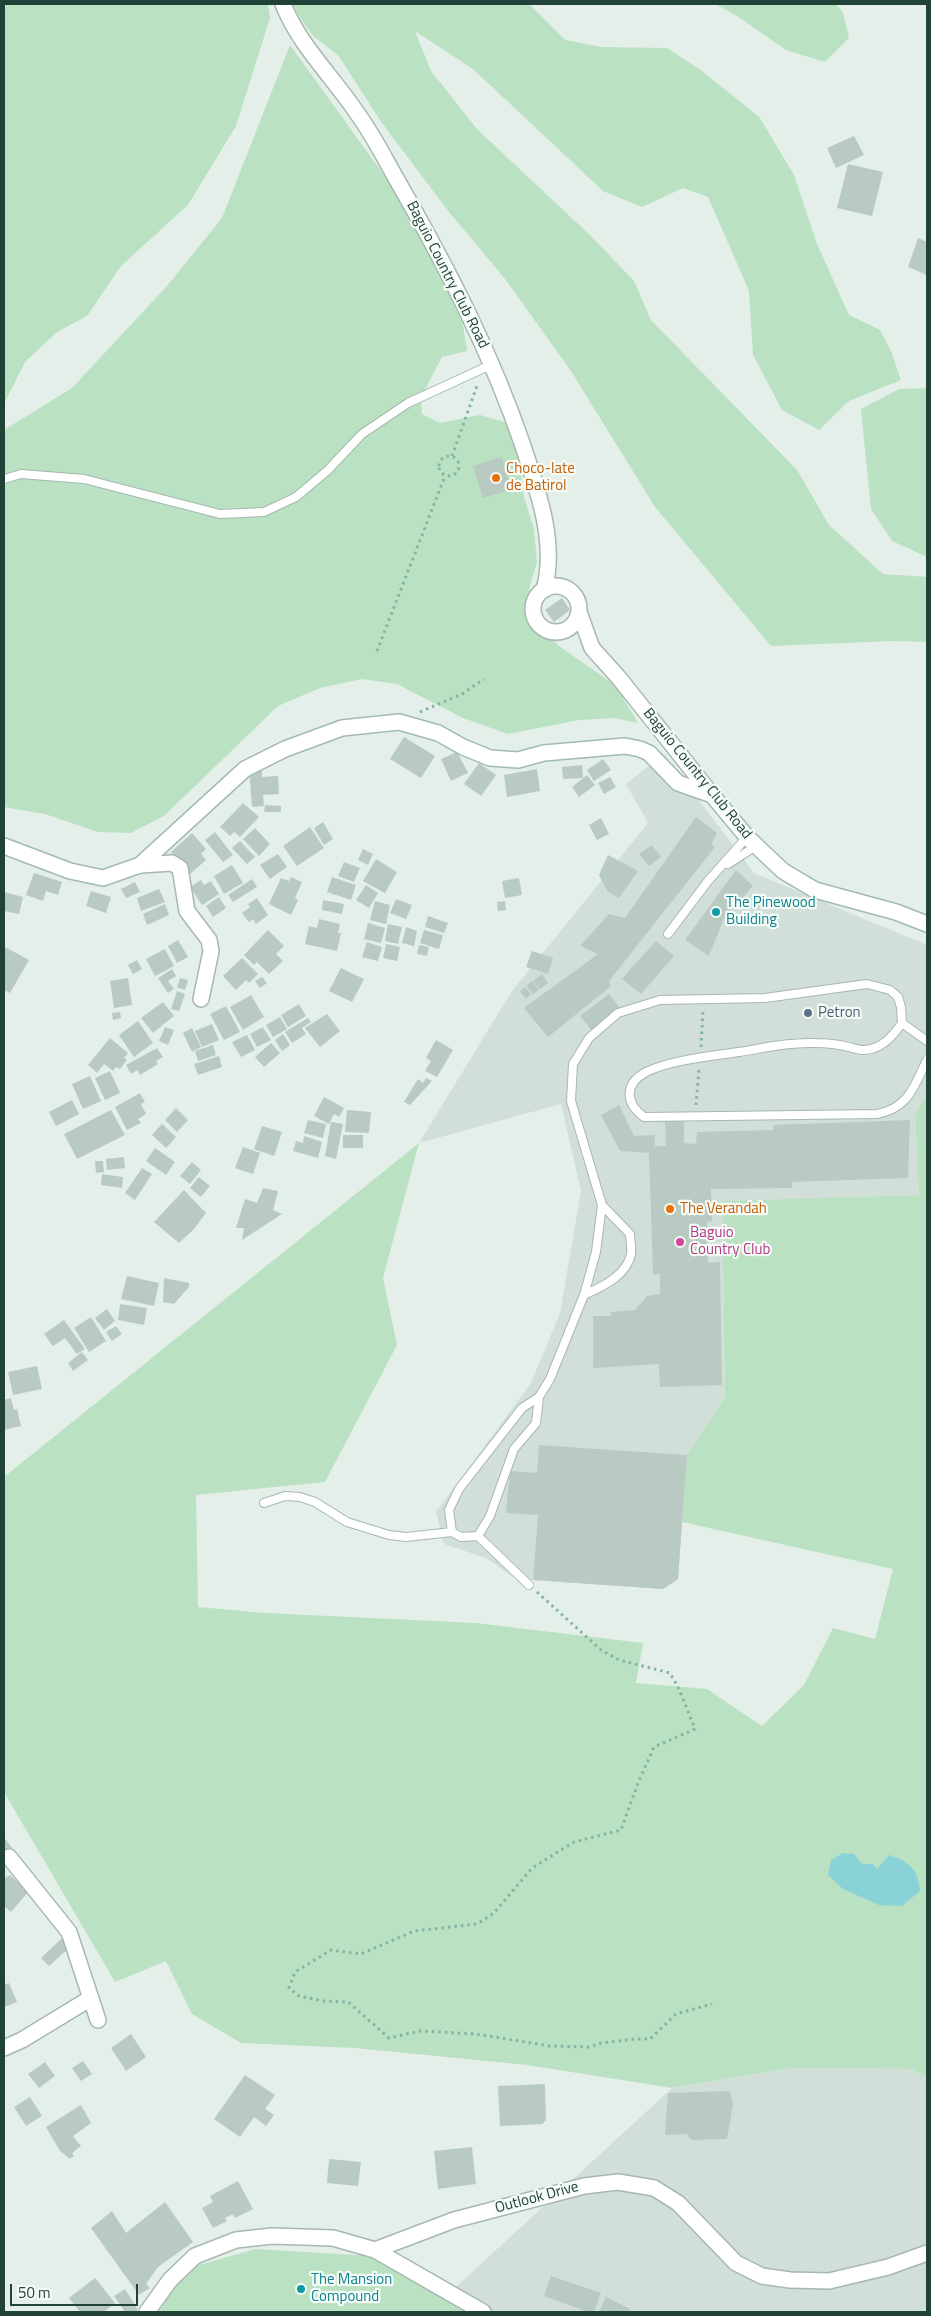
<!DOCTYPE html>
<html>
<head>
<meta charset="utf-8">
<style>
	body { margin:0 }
	#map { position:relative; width:931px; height:2316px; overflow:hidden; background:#e4efe9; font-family:"Titillium Web",sans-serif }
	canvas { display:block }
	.frame { position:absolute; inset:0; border:5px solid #214237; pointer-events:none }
	.scale { position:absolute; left:10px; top:2284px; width:128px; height:22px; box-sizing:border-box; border:2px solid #214237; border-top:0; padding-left:6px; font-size:15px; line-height:18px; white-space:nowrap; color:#214237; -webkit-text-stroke:4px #f5fbf7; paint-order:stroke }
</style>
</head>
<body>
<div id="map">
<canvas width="931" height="2316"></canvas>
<div class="frame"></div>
<div class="scale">50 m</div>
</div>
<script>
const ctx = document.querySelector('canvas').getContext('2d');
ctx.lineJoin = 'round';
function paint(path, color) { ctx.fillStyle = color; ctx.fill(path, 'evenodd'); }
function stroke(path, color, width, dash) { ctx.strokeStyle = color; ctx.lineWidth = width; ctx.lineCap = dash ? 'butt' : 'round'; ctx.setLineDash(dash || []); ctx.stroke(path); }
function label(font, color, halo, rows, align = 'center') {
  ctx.font = font + ' "Titillium Web",sans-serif'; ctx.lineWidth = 4.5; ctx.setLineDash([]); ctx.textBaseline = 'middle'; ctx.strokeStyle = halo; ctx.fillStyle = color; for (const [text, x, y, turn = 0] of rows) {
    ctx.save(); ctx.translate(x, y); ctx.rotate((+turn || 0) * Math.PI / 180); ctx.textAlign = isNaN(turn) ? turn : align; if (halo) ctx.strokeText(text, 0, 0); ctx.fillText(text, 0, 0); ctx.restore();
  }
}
paint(new Path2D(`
	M664 754 754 873 927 945V1094L915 1114 919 1195 722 1202 725 1397 687 1455 678 1579 663 1589 516 1579 486 1558 444 1544 436 1512 531 1383 560 1313 581 1191 561 1104 419 1143 512 991 648 823 626 784Z
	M793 2068 910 2069 927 2077V2312H465L444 2298 672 2088Z`), '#d2dfd8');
paint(new Path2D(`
	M4 4H268L270 18 236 126 188 205 121 266 87 316 57 332 25 362 4 404Z
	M293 4H529L565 40 602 47 667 48 701 70 760 118 794 175 817 244 849 315 880 330 891 351 901 380 849 401 819 430 782 410 753 355 749 291 708 197 683 188 642 207 603 191 473 69 415 31 431 71 477 129 594 239 634 281 651 320 797 470 829 525 883 574 927 577V642L894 641 771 646 655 507 571 371 505 279 449 212 382 123 338 55 313 36 299 16Z
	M715 4H836L843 13 849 38 825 62 786 50 737 16Z
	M290 45 386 178 425 242 461 313 467 351 442 357 421 397 422 414 440 423 480 415 508 423 517 447 524 497 534 529 537 562 529 589 535 620 559 646 615 685 638 723 614 718 579 720 508 734 463 718 397 684 362 679 320 688 278 706 164 816 131 833 98 832 45 814 4 807V430L72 388 167 286 222 218Z
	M927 388V557L892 541 871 509 861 409 899 389Z
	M927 1094V2077L910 2069 793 2068 672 2088 527 2065 355 2048 241 2043 192 2014 166 1961 115 1982 4 1792V1477L419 1143 383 1278 397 1345 325 1482 196 1495 198 1607 266 1613 476 1623 643 1643 636 1683 707 1689 762 1726 804 1685 833 1628 875 1639 893 1569 682 1522 687 1455 725 1397 722 1201 919 1195 915 1114Z
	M255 2249 372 2256 465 2312H159L179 2280 196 2266Z`), '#bbe1c3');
paint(new Path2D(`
	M843 1853 854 1854 862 1864H873L877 1869 889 1855C909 1862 918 1868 920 1891L902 1906 879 1905 843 1889 828 1875 831 1860Z`), '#88d2d8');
paint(new Path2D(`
	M854 136 864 155 836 168 827 148Z
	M848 164 883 172 872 216 837 208Z
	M918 238 927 242V275L908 267Z
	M502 457 511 490 483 498 473 466Z
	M562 598 570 610 554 622 545 610Z
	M404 737 435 756 421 778 390 759Z
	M457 752 468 773 451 781 441 759Z
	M603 759 611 770 594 781 587 770Z
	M479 763 496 775 481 796 464 784Z
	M582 765 583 778 563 779 562 767Z
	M249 768H262V777L278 776 279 794 263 795 264 806 252 807Z
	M537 769 540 791 507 797 504 775Z
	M587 775 595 785 579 797 572 787Z
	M610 777 616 787 604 794 598 783Z
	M243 803 259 817 240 837 234 832 230 836 220 827Z
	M265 805 281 806V812H264Z
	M696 817 717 833 711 845 715 847 609 981 611 986 548 1037 524 1008 598 954 580 946 609 914 625 918Z
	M601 818 609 834 597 840 589 825Z
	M323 822 333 839 324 845 314 828Z
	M310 827 324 848 297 866 283 846Z
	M255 828 270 844 259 856 243 839Z
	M215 832 233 855 223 862 205 840Z
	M192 833 206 849 201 854 206 860 190 874 171 852Z
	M240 841 255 857 247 864 232 848Z
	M652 845 661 857 649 866 639 854Z
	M363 849 373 854 368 865 358 860Z
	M278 854 287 867 270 879 260 865Z
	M608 855 638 871 619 898 608 892 599 875Z
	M376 859 397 872 385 893 363 881Z
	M344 862 360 868 354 882 338 876Z
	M232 865 243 883 224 894 214 876Z
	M736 870 753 886 724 918 709 956 685 940Z
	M34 873 62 882 58 895 46 891 43 901 26 895Z
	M291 877 302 882 295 898 298 900 291 915 269 904 281 878 289 881Z
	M332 877 356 885 351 900 327 892Z
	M519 878 522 895 505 898 502 881Z
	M252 879 257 887 233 902 228 895Z
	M201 880 204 885 211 881 219 894 202 905 190 887Z
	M135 882 140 892 126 898 121 889Z
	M366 885 378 893 369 908 356 900Z
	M159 889 165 902 141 911 137 898Z
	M91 891 111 897 106 913 86 906Z
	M4 892 23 897 19 914 4 911Z
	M219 897 226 908 213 917 206 906Z
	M257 898 268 915 256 924 253 919 249 922 242 913 250 907 248 904Z
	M396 899 412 905 406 919 390 913Z
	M323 900 344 904 342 914 322 910Z
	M375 901 390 905 386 924 370 920Z
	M505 901 506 910 498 911 497 902Z
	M165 904 169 915 147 925 143 914Z
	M428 916 448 923 444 933 425 927Z
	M319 919 340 924 338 933H341L337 951 305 944 309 926 317 928Z
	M368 923 385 928 381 943 364 939Z
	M388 924 402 927 398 944 385 941Z
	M406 927 417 931 414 946 402 943Z
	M268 930 284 946 276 954 283 961 269 974 257 962 254 965 244 955Z
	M424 930 443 935 439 949 420 943Z
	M178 940 188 957 177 963 168 946Z
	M656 941 674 956 641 994 622 979Z
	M367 942 382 947 378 961 362 957Z
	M386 944 400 947 397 961 383 958Z
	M419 945 429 947 427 956 417 954Z
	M5 947 29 960 10 993 4 990Z
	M165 949 174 966 155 976 146 959Z
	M532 951 553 958 548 974 526 967Z
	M242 958 258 974 249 983 246 980 236 990 223 976Z
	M137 960 142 969 133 974 128 965Z
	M341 968 364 979 352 1002 329 991Z
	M172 969 176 976 168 981 174 989 168 993 158 978Z
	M542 974 548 983 540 989 533 981Z
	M262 977 267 983 260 988 255 981Z
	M128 978 132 1005 114 1008 110 981Z
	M180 978 188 980 185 990 177 987Z
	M532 981 539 990 533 994 526 986Z
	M525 987 531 994 526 999 520 991Z
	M177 991 185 994 179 1011 171 1009Z
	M609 994 620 1008 601 1022 603 1025 593 1032 580 1016Z
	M251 995 264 1017 243 1030 230 1007Z
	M163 1002 174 1016 153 1033 141 1018Z
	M299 1004 306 1016 288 1027 281 1015Z
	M226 1006 240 1032 224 1040 210 1014Z
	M120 1012 121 1018 113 1020 112 1013Z
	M327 1014 340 1031 320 1047 305 1028Z
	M280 1017 287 1029 273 1037 266 1025Z
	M308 1018 311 1022 302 1028 306 1034 292 1043 285 1032Z
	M138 1021 153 1043 134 1057 119 1035Z
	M212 1024 219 1040 202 1047 195 1031Z
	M165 1027 174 1030 168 1045 159 1041Z
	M263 1027 271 1040 257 1047 250 1034Z
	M192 1028 201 1047 192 1052 183 1033Z
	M283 1034 290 1045 282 1051 275 1040Z
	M247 1035 255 1050 241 1057 232 1042Z
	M110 1038 128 1053 124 1058 127 1060 120 1069 116 1067 113 1071 104 1064 97 1073 88 1065Z
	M436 1040 453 1050 437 1077 425 1071 431 1061 426 1058Z
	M271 1043 280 1053 264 1067 255 1057Z
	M213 1045 216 1055 198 1061 195 1051Z
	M157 1048 163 1057 156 1061 158 1064 140 1075 137 1070 131 1074 126 1065Z
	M219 1056 222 1067 198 1075 194 1064Z
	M110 1071 120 1093 105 1100 95 1078Z
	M90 1076 101 1101 83 1109 72 1084Z
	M426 1078 432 1081 410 1105 404 1102 418 1079 423 1083Z
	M140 1093 145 1102 141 1104 146 1114 138 1119 141 1123 127 1130 115 1107Z
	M324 1097 344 1108 339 1117 334 1114 329 1124 314 1116Z
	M72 1100 79 1114 56 1126 49 1112Z
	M619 1105 634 1136 655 1135V1146H666L665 1120H684V1143L696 1144 697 1132 773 1130 774 1125 910 1120 908 1178 792 1182V1188L711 1189 712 1221 707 1222 708 1263 720 1262 722 1385 660 1387 659 1364 593 1368V1316H611V1312L635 1310 647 1296 660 1294V1274H653L649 1153 620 1151 601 1115Z
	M176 1108 188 1120 177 1132 165 1120Z
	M111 1110 125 1135 77 1159 64 1134Z
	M347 1110 371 1112 369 1133 345 1132Z
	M308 1120 326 1124 323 1138 304 1133Z
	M331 1122 343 1124 336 1159 325 1156Z
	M162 1124 176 1137 166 1148 152 1135Z
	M262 1126 282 1132 274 1156 254 1149Z
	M343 1135H363V1148H343Z
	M304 1136 322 1142 318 1158 293 1151 296 1141 303 1143Z
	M243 1147 260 1153 253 1174 235 1168Z
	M155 1148 175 1162 166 1175 146 1161Z
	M124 1157 125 1168 107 1170 106 1159Z
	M95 1161H103L104 1172 96 1173Z
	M192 1162 201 1170 190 1184 180 1176Z
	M142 1168 152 1174 135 1200 125 1193Z
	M102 1174 123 1177 122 1188 101 1185Z
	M199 1177 210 1186 201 1197 190 1188Z
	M263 1188 278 1191 273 1210 282 1214 242 1240 244 1228H236L245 1199 257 1203Z
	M184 1190 206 1213 194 1229 179 1243 154 1222Z
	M127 1276 159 1283 154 1306 121 1299Z
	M164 1278 189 1283V1287L174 1304 163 1302Z
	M120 1304 147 1308 144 1325 118 1320Z
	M107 1309 115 1321 104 1330 95 1318Z
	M91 1317 106 1341 89 1352 74 1328Z
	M64 1320 85 1349 77 1354 65 1338 53 1346 44 1334Z
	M116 1326 122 1334 112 1341 106 1332Z
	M82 1352 88 1360 73 1371 68 1363Z
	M37 1366 42 1389 13 1395 8 1372Z
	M11 1398 14 1410 17 1409 21 1426 4 1430V1400Z
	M539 1445 687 1455 678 1579 663 1589 533 1580 538 1515 506 1513 510 1471 537 1473Z
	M4 1837 12 1848 4 1855Z
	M10 1875 28 1892 11 1912 4 1906V1879Z
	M62 1938 70 1947 49 1966 41 1958Z
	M9 1983 17 2002 4 2007V1985Z
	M131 2034 146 2057 126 2071 111 2048Z
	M83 2061 92 2074 81 2081 72 2068Z
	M45 2062 55 2076 39 2088 28 2074Z
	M245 2075 275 2095 265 2109 274 2115 266 2126 254 2117 240 2137 214 2119Z
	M545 2084 546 2120 542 2124 500 2126 498 2086Z
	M730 2091 733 2104 727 2139 691 2140 687 2134 665 2135 668 2093Z
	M30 2097 42 2116 26 2126 14 2107Z
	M81 2105 91 2123 73 2136 81 2146 72 2153 74 2156 70 2159 60 2151 46 2127Z
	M472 2147 476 2184 438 2189 434 2151Z
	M329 2159 361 2162 358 2186 327 2183Z
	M238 2181 253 2209 235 2218 233 2214 225 2218 227 2221 213 2228 202 2208 213 2202 210 2196Z
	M165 2202 193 2242 158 2267 146 2284 150 2288 139 2295 91 2228 112 2211 126 2233Z
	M551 2276 601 2293 594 2312H588L544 2296Z
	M95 2278 115 2303 104 2312H80L69 2298Z
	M125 2289 138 2310 134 2312H125L114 2296Z
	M606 2297 630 2309 628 2312H599Z`), '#b9cac2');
const service = new Path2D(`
	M4 479 21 474 84 479 220 514 264 512 296 497 328 470 362 434 408 403 484 368 494 366
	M728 864 756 846
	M668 934 708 881 747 837
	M902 1023 927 1041
	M584 1295C601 1287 627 1276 631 1254 632 1248 630 1240 630 1234L602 1205
	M264 1503 285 1496 300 1497 315 1502 347 1522 389 1535 406 1537 452 1532 461 1537 478 1536 490 1516 514 1449 536 1423 539 1397 550 1379 584 1295 596 1252 602 1205 571 1101 573 1064 589 1038 618 1013 660 1000 765 998 867 984 890 990 898 997 901 1007 902 1023C893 1036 881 1050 863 1050 859 1050 853 1048 849 1047 837 1044 826 1043 815 1043 789 1042 764 1048 739 1052 712 1056 670 1060 646 1072 624 1084 625 1103 644 1117L877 1114C909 1108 914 1086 927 1060
	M452 1532 449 1510 459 1489 522 1408 539 1397
	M478 1536 529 1585`);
const minor = new Path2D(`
	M140 865 172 863 180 868 187 911 209 940 211 951 201 999
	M9 1857 69 1932 98 2020
	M4 2048 22 2040 91 1998`);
const tertiary = new Path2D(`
	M283 4C299 45 333 77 357 113 374 136 387 163 401 187 449 271 492 355 523 446 538 491 557 543 544 590
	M533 609a23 23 0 1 1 46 0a23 23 0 1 1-46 0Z
	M579 612 592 648 619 678 712 795
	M375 2250 454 2220 584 2186 618 2182 654 2188 678 2203 736 2263 762 2276 790 2280 829 2281 888 2267 927 2253
	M147 2312 170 2280 195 2256 236 2240 272 2236 333 2238 375 2250 483 2312`);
const secondary = new Path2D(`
	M4 846 70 871 103 878 140 865 245 769 285 749 342 728 399 722 438 733 463 747 490 758 518 760 544 753 625 746 640 749 649 753 678 783 712 795 747 837 783 871 815 890 896 912 927 924`);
stroke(service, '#a6b8b0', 10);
stroke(minor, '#a6b8b0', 18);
stroke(tertiary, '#a6b8b0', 18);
stroke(secondary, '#a1bbb0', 18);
stroke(new Path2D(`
	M439 466a10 10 0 1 1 20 0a10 10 0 1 1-20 0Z
	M452 456 478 383
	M377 651 445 476
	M420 712 462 694 484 679
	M701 1047 703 1011
	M696 1105 699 1068
	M537 1592 601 1650 619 1660 670 1673 679 1689 695 1729 654 1747 638 1783 621 1830 574 1842 532 1868 494 1913 477 1924 414 1931 361 1954 331 1950 295 1972 289 1988 299 1996 323 2001 348 2002 389 2038 420 2031 476 2034 550 2046 589 2047 601 2043 636 2039H650L676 2014 712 2004`), '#82b5a1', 3, [2.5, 4]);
stroke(service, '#fff', 8);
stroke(minor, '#fff', 15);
stroke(tertiary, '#fff', 15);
stroke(secondary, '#fff', 15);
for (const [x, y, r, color] of [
	[496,478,5,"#e8710a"],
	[716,912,5,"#0f9aa8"],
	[808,1013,5,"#5c6f8a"],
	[670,1209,5,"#e8710a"],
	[680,1242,5,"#d1479c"],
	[301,2289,5,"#0f9aa8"]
]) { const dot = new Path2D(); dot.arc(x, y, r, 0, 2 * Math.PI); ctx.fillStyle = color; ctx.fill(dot); stroke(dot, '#f5fbf7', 2); }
label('15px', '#214237', '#f5fbf7', [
	["Baguio Country Club Road",447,275,63],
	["Baguio Country Club Road",697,774,51],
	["Outlook Drive",537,2198,-15]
]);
label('15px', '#c56008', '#f5fbf7', [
	["Choco-late",506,469],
	["de Batirol",506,486],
	["The Verandah",680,1209]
], 'left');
label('15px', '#0d838f', '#f5fbf7', [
	["The Pinewood",726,903],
	["Building",726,920],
	["The Mansion",311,2280],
	["Compound",311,2297]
], 'left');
label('15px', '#4e5e75', '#f5fbf7', [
	["Petron",818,1013]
], 'left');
label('15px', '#b23c85', '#f5fbf7', [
	["Baguio",690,1233],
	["Country Club",690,1250]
], 'left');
</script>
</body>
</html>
